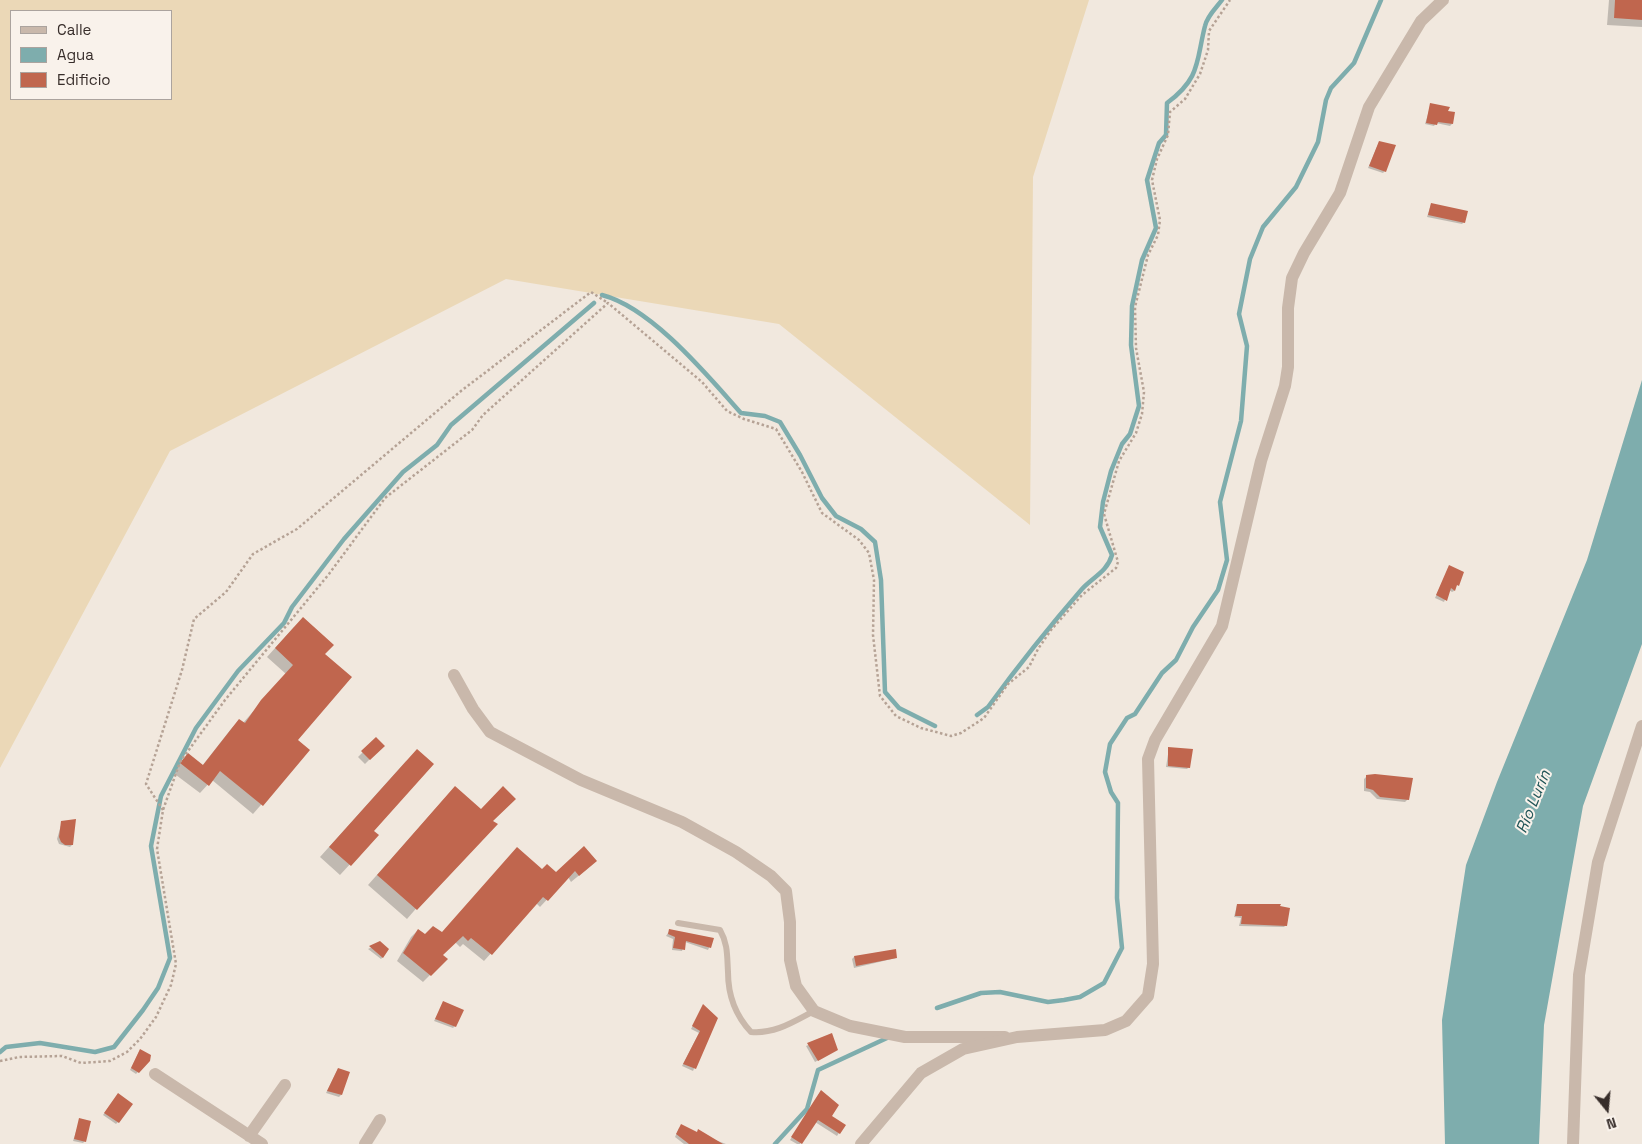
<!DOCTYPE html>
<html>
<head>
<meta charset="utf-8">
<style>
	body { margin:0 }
	#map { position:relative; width:1642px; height:1144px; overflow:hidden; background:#f1e8de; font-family:"Space Grotesk",sans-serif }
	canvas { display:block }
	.legend { position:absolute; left:10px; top:10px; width:162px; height:90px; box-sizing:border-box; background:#f9f2eb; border:1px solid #aba39e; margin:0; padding:6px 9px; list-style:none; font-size:15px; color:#372d2a }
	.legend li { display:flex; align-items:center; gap:10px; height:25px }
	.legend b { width:25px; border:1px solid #aba39e }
	.north { position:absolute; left:1582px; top:1084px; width:50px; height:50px; -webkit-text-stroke:4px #f9f2eb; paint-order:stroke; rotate:163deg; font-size:14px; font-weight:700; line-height:20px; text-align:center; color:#372d2a }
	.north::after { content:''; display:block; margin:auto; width:18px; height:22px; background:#372d2a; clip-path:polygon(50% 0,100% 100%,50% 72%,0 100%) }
</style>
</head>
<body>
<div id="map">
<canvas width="1642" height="1144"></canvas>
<ul class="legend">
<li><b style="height:6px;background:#c9b8ab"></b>Calle</li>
<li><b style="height:14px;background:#7eadad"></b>Agua</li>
<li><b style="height:14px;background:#c0664e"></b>Edificio</li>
</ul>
<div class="north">N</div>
</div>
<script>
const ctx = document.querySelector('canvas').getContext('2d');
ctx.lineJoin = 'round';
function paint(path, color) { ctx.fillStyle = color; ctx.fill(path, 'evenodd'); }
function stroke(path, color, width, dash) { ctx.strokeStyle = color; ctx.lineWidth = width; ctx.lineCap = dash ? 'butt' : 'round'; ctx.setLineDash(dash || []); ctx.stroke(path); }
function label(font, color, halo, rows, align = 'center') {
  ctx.font = font + ' "Space Grotesk",sans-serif'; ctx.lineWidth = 4; ctx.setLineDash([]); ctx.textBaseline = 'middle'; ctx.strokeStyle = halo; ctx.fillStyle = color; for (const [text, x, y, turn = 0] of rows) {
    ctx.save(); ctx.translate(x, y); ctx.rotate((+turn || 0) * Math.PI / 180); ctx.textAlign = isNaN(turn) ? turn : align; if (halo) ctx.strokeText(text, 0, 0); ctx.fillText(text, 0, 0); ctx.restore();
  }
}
paint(new Path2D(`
	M0 0H1089L1033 177 1030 525 779 324 506 279 170 451 0 768ZM11 11H171V99H11Z`), '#ebd8b7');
paint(new Path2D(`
	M1642 380V644L1583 806 1544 1025 1539 1144H1445L1442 1020 1466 865 1497 782 1587 560Z`), '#7eadad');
paint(new Path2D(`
	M1609 0H1642V27L1607 25Z
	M1431 104 1447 113 1452 124 1450 126 1436 123 1434 126 1425 124Z
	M1379 142 1385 171 1383 173 1368 168Z
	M1431 204 1464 222 1462 224 1427 217Z
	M1449 567 1462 573 1454 591 1452 592 1449 590 1444 602 1435 598Z
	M294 627 324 655 296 740 309 750 253 814 212 780 200 793 172 772 188 755 202 766 231 729 239 720 243 723 286 674 267 657Z
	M376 739 383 746 365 764 358 757Z
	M1169 748 1189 767 1187 769 1166 767Z
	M407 760 372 831 377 835 340 875 320 857Z
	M1367 776 1408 799 1405 802 1377 799 1370 792 1364 791V779Z
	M445 798 481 810 492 821 407 919 368 885Z
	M62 822 72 845 70 847 59 844 57 839Z
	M588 868 571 882 568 877 540 907 536 903 484 961 463 944 460 947 455 942 441 955 446 959 423 982 397 961 411 937 418 930 425 935 442 933 542 871 556 873Z
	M1237 905 1286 925 1284 927 1239 926 1241 918 1234 917Z
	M670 930 713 939 708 950 685 942 682 951 672 950 673 939 666 936Z
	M380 943 383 957 381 959 368 949Z
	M854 957 896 958 854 968 852 959Z
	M444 1002 455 1026 453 1028 434 1021Z
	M703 1006 716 1018 693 1071 682 1066 699 1033 691 1029Z
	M831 1035 836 1050 815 1062 806 1046Z
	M140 1050 149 1060 136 1074 130 1070Z
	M338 1069 341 1095 339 1097 326 1093Z
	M819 1094 831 1117 844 1125 837 1136 815 1122 800 1144H797L790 1140Z
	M116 1097 118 1122 116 1124 103 1115Z
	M80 1119 85 1141 83 1143 73 1141Z
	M679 1128 696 1133 726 1144H684L675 1137Z`), '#0003');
stroke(new Path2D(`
	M602 295C652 308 707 375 741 413L765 416 780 422 800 455 822 498 836 516 861 529 875 542 881 580 885 692 899 708 935 726
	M977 715 988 707C1018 666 1049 627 1082 589 1093 577 1107 572 1112 555L1100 527 1103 502 1111 471 1122 444 1130 434 1139 406 1131 345 1132 306 1142 260 1156 228 1147 180 1159 143 1166 135 1167 103C1201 78 1196 61 1205 26 1207 16 1216 8 1222 0
	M937 1008 981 993 1000 992 1048 1002 1064 1000 1080 997 1104 983 1122 948 1117 898 1118 803 1111 792 1105 772 1110 744 1127 718 1135 714 1162 673 1176 660 1193 627 1218 590 1227 560 1220 502 1241 421 1247 346 1239 314 1250 259 1263 227 1296 187 1318 142 1326 100 1331 88 1354 63 1381 0
	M0 1052 6 1047 40 1043 95 1052 114 1047 143 1010 158 988 170 958 151 846 161 796 196 728 238 671 284 623 292 607 344 539 403 472 437 445 451 425 594 303
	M775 1144 807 1109 818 1070 887 1038`), '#7eadad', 4.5);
paint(new Path2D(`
	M1615 0H1642V20L1614 18Z
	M1430 103 1450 107 1448 111 1455 112 1453 124 1438 122 1437 125 1426 123Z
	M1379 141 1396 145 1386 172 1369 166Z
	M1431 203 1468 211 1465 223 1428 215Z
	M1449 565 1464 572 1459 586 1457 585 1455 591 1451 588 1447 601 1436 595Z
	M303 617 334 645 325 654 352 677 298 740 310 750 263 806 220 771 209 786 180 763 188 753 203 765 239 719 245 723 261 700 293 665 275 648Z
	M376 737 385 746 370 760 361 751Z
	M1168 747 1193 749 1190 768 1168 766Z
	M417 749 434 764 374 831 379 835 351 866 329 847Z
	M1375 774 1413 778 1409 800 1380 797 1373 790 1366 788V775Z
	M455 786 481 809 503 786 516 799 493 821 498 824 417 910 377 875Z
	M76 819 73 845H65L61 842 59 837 61 821Z
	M584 846 597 861 579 876 575 871 548 901 543 897 492 955 471 938 468 941 463 936 443 955 448 959 431 976 403 953 418 929 425 934 433 926 442 932 517 847 542 869 547 864 556 872Z
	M1237 904H1281L1280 906 1290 908 1287 926 1241 924 1242 916H1235Z
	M669 929 714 938 711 948 686 941 685 950 673 948 675 937 668 934Z
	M380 941 389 949 383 958 369 946Z
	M896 949 897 958 856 966 854 956Z
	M443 1001 464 1010 456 1027 435 1019Z
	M703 1004 718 1018 696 1069 683 1064 700 1031 692 1026Z
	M832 1033 838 1050 818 1061 807 1043Z
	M140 1049 151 1055 150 1061 139 1073 131 1068Z
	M338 1068 350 1072 342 1095 327 1091Z
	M821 1090 839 1105 832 1116 846 1125 840 1134 818 1120 802 1144 791 1137Z
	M118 1093 133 1104 119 1123 104 1113Z
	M79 1118 91 1121 86 1142 74 1139Z
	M681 1124 697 1132 698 1129 723 1144H689L676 1134Z`), '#c0664e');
stroke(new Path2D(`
	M163 810 146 784 182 670 194 619 226 592 253 554 297 529 461 391 591 292 608 303
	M0 1061 19 1057 62 1056 81 1063 110 1061 127 1052 140 1039 156 1017 171 985 176 964 157 849 163 810 180 762 225 700 329 574 385 498 472 430 483 415 608 303 702 382 727 411 744 419 776 429 802 472 822 513 859 540 869 553 874 580 873 635 880 696 896 716 921 728 951 736 961 733 984 718 1008 684 1029 667 1038 649 1051 630 1082 595 1116 568 1118 562 1104 514 1119 461 1136 433 1142 414 1144 392 1136 348 1135 307 1148 255 1158 235 1160 220 1152 180 1157 159 1168 135 1170 112 1185 99 1200 74 1208 50 1209 31 1230 0`), '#b5a295', 2.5, [2.5, 2.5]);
stroke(new Path2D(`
	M678 923 720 930C728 944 727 956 728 972 728 996 735 1015 751 1032 775 1034 793 1022 814 1011`), '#c9b8ab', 6);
stroke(new Path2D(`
	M454 675 473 709 490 732 581 780 682 822 736 852 771 876 786 891 790 922V960L796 986 814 1011 850 1026 905 1037H1005
	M155 1074 262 1144
	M249 1136 285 1085
	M365 1144 380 1120
	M1573 1144 1579 975 1598 862 1642 726`), '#c9b8ab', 12);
stroke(new Path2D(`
	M861 1144 921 1073 963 1049 1017 1037 1105 1030 1126 1021 1148 996 1153 964 1148 759 1155 740 1222 626 1261 461 1285 386 1288 367V308L1292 278 1304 253 1340 193 1369 107 1421 21 1443 0`), '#c9b8ab', 12);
label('italic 16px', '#215557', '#f9f2eb', [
	["Río Lurín",1534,802,-68]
]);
</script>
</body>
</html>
